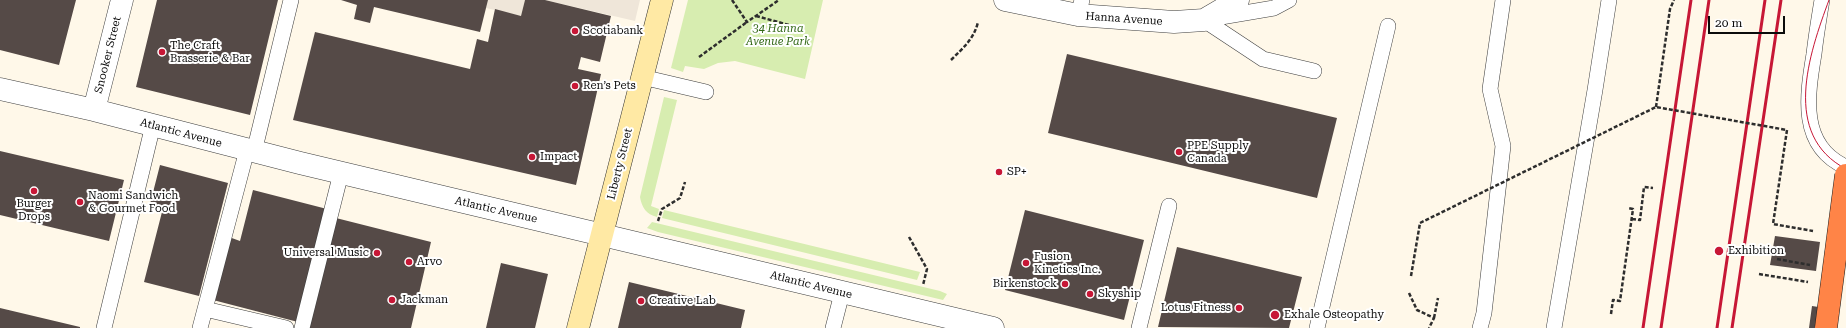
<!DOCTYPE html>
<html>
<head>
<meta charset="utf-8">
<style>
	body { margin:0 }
	#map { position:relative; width:1846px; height:328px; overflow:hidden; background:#fff8e9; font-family:"Roboto Serif",serif }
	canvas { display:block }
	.scale { position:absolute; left:1708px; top:16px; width:77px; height:18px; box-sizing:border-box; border:2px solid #0b0b0b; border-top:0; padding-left:5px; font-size:12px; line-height:14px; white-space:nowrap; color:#0b0b0b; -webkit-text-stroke:3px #fff; paint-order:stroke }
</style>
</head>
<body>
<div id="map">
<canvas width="1846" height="328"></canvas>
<div class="scale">20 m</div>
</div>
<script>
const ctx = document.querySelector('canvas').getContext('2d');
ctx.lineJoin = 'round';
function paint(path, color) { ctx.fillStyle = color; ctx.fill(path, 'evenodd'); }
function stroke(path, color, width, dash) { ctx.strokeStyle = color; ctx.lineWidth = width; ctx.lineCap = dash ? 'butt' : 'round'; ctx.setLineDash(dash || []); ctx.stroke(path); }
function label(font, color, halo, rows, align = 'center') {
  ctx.font = font + ' "Roboto Serif",serif'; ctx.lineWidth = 4; ctx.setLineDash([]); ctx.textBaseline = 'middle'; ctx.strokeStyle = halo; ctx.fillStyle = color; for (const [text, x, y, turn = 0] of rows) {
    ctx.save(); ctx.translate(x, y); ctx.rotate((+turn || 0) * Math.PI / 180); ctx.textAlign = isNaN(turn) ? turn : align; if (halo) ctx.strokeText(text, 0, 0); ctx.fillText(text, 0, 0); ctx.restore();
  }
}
paint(new Path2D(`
	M688 0H823L805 79 735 61 718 63 704 69 685 66 683 72 671 68Z
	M664 97 677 100 651 206 659 209 657 217C646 214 642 208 640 197Z
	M664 210 920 272 917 280 662 218Z
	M652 222 940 291 947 294 943 300 658 232 647 228Z`), '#d7edb0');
paint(new Path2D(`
	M488 0H525L521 16 486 8Z
	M545 0H640L635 21Z`), '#efe6d9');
paint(new Path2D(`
	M0 0H76L59 65 0 50Z
	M157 0H278L250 115 136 87Z
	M341 0H488L480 32 374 7 370 23 354 19 357 5Z
	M525 0H545L611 16 600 62 581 57 578 69 601 74 576 185 293 120 315 32 470 69 477 39 488 42 495 9 521 16Z
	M1067 54 1337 118 1317 198 1048 133Z
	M0 151 124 180 109 241 0 215Z
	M160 165 228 183 199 296 144 282 162 212 149 208Z
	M253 190 327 209 298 322 213 300 229 237 240 241Z
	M1025 210 1144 240 1124 320 1005 290Z
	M332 217 431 242 411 328H305Z
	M1775 236 1820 242 1816 271 1770 265Z
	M1177 247 1302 277 1289 328 1158 327Z
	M501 263 548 274 535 328H486Z
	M629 282 745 310 741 328H618Z
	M1812 306 1838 310 1836 328H1809Z
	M0 308 80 327V328H0Z`), '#554a47');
const lane = new Path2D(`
	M1822 0C1819 18 1816 36 1814 54 1807 96 1799 146 1846 167
	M1078 15 1082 0
	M1215 18 1274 8 1289 0
	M1204 20 1263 59 1314 71
	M642 77 706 92
	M254 152 291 0
	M205 309 247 150
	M104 328 153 125
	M200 328 205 309 286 328
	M302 328 341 173
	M833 328 842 293
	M1139 328 1169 206
	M1317 328 1388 26
	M1480 328 1484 313 1503 146 1490 89 1503 0
	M1554 328 1595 90 1609 0`);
const street = new Path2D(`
	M1005 0 1078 15 1174 22 1204 20 1238 0
	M0 89 94 110 300 163 993 328
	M94 110 122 0`);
const secondary = new Path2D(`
	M578 328 662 0`);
stroke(lane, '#3e3e3e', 16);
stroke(street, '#3e3e3e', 23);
stroke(secondary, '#2d2d2d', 23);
stroke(new Path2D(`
	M732 0 747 22 779 0
	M756 16 789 25
	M699 57 747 22
	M951 60C963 48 974 39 978 22
	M1656 107 1670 9 1674 0
	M1787 130 1773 224 1813 231
	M1632 219 1640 220 1644 187 1653 188
	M658 221 662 209 680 198 685 182
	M909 237 927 269 923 285
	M1777 259 1810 265
	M1759 274 1808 282
	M1411 276 1420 223
	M1409 293 1417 310 1434 318 1429 328
	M1611 314 1613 300 1620 301 1633 209 1628 208
	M1434 318 1438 298`), '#2d2d2d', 2.5, [4, 2]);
stroke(lane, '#fff', 15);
stroke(street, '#fff', 22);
stroke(secondary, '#ffe9a4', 22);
stroke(new Path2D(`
	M1829 0C1809 54 1781 135 1846 169`), '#c71736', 1);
stroke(new Path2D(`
	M1643 328 1691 0
	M1661 328 1709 0
	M1717 328 1765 0
	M1732 328 1781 0`), '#c71736', 3);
const highwayBridge = new Path2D(`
	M1826 328 1846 175`);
stroke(highwayBridge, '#1c1c1c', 23, []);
stroke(new Path2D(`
	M1420 223 1656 107 1787 130`), '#2d2d2d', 2.5, [4, 2]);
stroke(highwayBridge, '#ff8447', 22);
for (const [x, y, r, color] of [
	[575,31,4,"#c71736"],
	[162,52,4,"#c71736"],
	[575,86,4,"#c71736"],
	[1179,152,4,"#c71736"],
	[532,157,4,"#c71736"],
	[999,172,4,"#c71736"],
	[34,191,4,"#c71736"],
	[80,202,4,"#c71736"],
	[1719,251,5,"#c71736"],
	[377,253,4,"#c71736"],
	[409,262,4,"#c71736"],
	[1026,263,4,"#c71736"],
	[1065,284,4,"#c71736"],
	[1090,294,4,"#c71736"],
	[392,300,4,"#c71736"],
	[641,301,4,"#c71736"],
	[1239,308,4,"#c71736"],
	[1275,315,5,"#c71736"]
]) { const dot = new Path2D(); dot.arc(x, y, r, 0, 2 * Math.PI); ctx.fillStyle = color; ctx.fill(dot); stroke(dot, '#fff', 1.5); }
label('11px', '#0b0b0b', '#fff', [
	["Hanna Avenue",1124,19,4],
	["Snooker Street",108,55,-76],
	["Atlantic Avenue",181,133,15],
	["Liberty Street",620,164,-76],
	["Atlantic Avenue",496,210,13],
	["Atlantic Avenue",811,285,14]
]);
label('italic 11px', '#326816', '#fff', [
	["34 Hanna",778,29],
	["Avenue Park",778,42]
]);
label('11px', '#0b0b0b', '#fff', [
	["Scotiabank",583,31],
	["The Craft",170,46],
	["Brasserie & Bar",170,59],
	["Ren’s Pets",583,86],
	["PPE Supply",1187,146],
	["Canada",1187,159],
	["Impact",540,157],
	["SP+",1007,172],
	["Naomi Sandwich",88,196],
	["& Gourmet Food",88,209],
	["Burger",34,204,"center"],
	["Drops",34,217,"center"],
	["Exhibition",1728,251],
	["Universal Music",369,253,"right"],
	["Fusion",1034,257],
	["Kinetics Inc.",1034,270],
	["Arvo",417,262],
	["Birkenstock",1057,284,"right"],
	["Skyship",1098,294],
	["Jackman",400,300],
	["Creative Lab",649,301],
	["Lotus Fitness",1231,308,"right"],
	["Exhale Osteopathy",1284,315]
], 'left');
</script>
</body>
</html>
